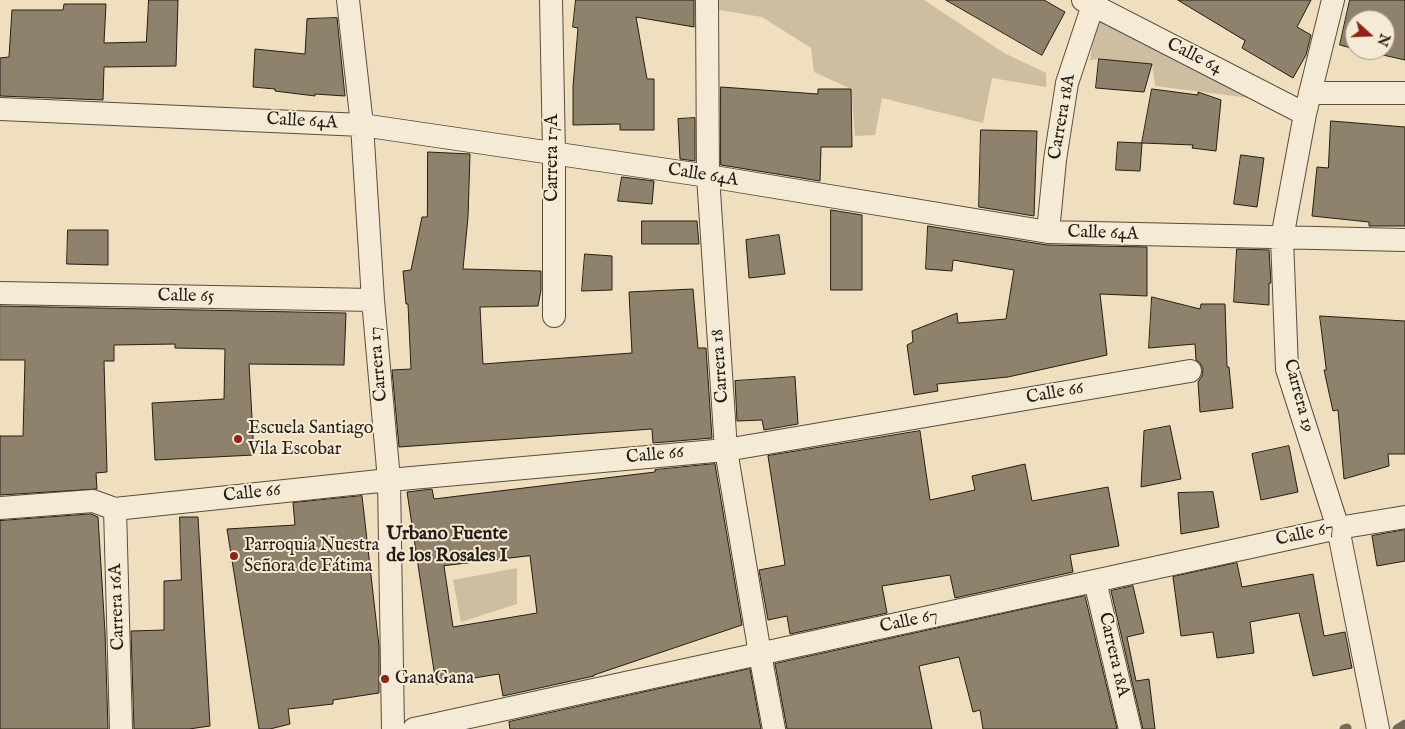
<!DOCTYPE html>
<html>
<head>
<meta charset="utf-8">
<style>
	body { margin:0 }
	#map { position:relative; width:1405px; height:729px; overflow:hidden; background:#f0dfbe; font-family:"IM FELL English",serif }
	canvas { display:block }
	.north { position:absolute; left:1345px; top:10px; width:50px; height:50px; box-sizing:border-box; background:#f5ead5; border:1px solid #a29888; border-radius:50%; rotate:110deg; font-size:14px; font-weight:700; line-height:20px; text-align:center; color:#251e14 }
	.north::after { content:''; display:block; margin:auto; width:18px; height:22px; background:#8f2418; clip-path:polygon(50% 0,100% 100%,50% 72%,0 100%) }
</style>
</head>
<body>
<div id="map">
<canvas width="1405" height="729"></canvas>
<div class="north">N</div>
</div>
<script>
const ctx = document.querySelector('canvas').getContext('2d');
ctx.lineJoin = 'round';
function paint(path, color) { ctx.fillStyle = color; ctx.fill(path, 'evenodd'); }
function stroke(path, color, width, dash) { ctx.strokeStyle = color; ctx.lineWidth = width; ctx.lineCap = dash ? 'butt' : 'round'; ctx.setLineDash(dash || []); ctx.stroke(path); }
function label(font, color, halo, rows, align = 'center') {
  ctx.font = font + ' "IM FELL English",serif'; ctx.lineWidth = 4; ctx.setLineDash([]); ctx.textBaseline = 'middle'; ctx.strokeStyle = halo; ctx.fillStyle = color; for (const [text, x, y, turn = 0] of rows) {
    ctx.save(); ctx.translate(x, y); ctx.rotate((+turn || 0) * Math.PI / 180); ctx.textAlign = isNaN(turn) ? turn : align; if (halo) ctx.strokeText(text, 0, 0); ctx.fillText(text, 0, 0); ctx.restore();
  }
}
paint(new Path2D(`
	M717 0H924L1004 53 1046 73V87L992 78 983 123 882 98 875 135 855 136 851 89 814 72 811 48 762 17 719 10Z
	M1103 18 1266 100 1155 86 1152 64 1099 59 1090 60 1094 31Z
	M517 568V604L461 622 453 580Z`), '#cdbea1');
stroke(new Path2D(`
	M1344 729 1347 728
	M1397 729 1405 724`), '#756a57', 9);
const building = new Path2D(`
	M149 0H178L176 66 104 67 103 100 0 96V58L9 57 12 10H63L64 4H106L104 43 146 42Z
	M576 0H694V27L636 17 647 79H654V130H620V124L573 125V86L578 28 573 27Z
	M946 0H1044L1065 12 1042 55Z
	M1178 0H1311L1297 27 1311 35 1306 55 1293 78 1242 48 1245 41Z
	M1350 0H1405V60L1361 50H1385V20H1355V49L1340 45Z
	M337 18 345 96 315 94V96L275 91V89L253 87 255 49 305 54 307 19Z
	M1099 59 1152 64 1144 92 1096 88Z
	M721 87 818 94V89H851L852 147H821L820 181 721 165Z
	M1152 89 1198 95V92L1221 100 1216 151 1192 148 1193 145 1142 143Z
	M695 118V161L680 159 678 119Z
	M1331 121 1405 127V226H1369V222L1312 216 1317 167 1328 168Z
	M981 130 1037 131 1034 216 979 207Z
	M1118 142 1142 143 1140 171 1116 170Z
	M428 152 470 154 468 217 463 269 541 271V290L538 306 480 307 483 364 632 353 629 292 693 289 698 348H706L712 438 653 443 652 429 399 447 392 370 411 369 408 304H406L403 271 411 270 422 217H427Z
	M1241 155 1264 158 1257 207 1234 204Z
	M622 177 654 181 652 204 618 201Z
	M831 210 862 215V290H831Z
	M642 221H697L699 244H642Z
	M928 226 1047 245 1147 247V296L1100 294 1107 355 1008 377 937 384 938 391 914 395 907 345 913 342 912 331 957 313 958 323 1006 319 1014 270 953 260 952 271 926 269Z
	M68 230H108V265L67 264Z
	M779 235 785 274 749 278 746 240Z
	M1237 249 1269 250 1271 283H1269V305L1234 302Z
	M585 254 612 256V290L582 291Z
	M1152 297 1200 309 1201 304H1225L1227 367H1229L1233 408 1200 412 1198 382 1202 376 1203 369 1200 363 1196 360 1195 344 1149 348Z
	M0 306 346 313 344 365 249 364 254 455 155 460 152 403 224 399 225 349 175 348V344L114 345V361H104L107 472 96 473 97 489 0 495V436H23L25 360H0Z
	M1320 316 1405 321V454H1388L1389 466 1344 479 1338 410 1333 411 1324 370H1326Z
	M795 377 798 424 764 430 762 420 737 421 735 381Z
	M1170 426 1181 479 1141 487 1144 431Z
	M920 431 930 500 975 490 972 476 1025 464 1032 501 1108 487 1119 546 1070 555 1073 572 955 598 950 575 882 586 887 613 790 634 787 616 768 620 759 570 785 565 768 456Z
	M1289 446 1298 492 1261 500 1252 454Z
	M715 464 742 625 594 675V676L503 696 499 674 436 684 407 492 432 489 434 499 655 472V470ZM530 556 537 613 453 627 444 566Z
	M1213 492 1219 527 1181 534 1178 493Z
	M362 496 379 646V693L333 700V704L288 709 290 724 270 729H259L227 529 295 525 293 503Z
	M91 514 98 517 105 632 108 729H0V521Z
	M180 517H198L210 726 189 729H134L131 631 164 630V581L181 580Z
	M1405 530V561L1377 566 1372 536Z
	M1237 563 1242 587 1313 574 1324 636 1345 632 1352 668 1313 676 1299 613 1250 622 1254 653 1217 658 1213 632 1181 636 1173 577Z
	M1133 586 1144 633 1127 637 1136 681 1149 679 1155 729H1143L1111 591Z
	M1085 596 1117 729H983L980 710 973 712 959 657 919 666 932 729H787L775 664Z
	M750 669 761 729H510L509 722Z`);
paint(building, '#8f826c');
stroke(building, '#251e14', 1);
const street = new Path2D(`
	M348 0 362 125 373 300 389 480 393 729
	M551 0 554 153V316
	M707 0 708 176 726 450 760 654 774 729
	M1083 0 1305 114
	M1333 0 1305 114 1282 238 1287 369 1338 528 1378 729
	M1310 93H1405
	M0 109 362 125 708 176 1048 232 1405 240
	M1048 232 1055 160 1067 83 1093 5
	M0 293 373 300
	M0 508 93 501 115 509 121 729
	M115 509 389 480 726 450 1190 371
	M1095 581 1130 729
	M414 729 1338 528 1405 517`);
stroke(street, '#584e3e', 24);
stroke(street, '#f5ead5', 22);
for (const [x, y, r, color] of [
	[238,439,5,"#8f2418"],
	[234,556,5,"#8f2418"],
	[385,679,5,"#8f2418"]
]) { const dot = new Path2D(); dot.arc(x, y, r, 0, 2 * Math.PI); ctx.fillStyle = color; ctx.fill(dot); stroke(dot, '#f5ead5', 2); }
label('18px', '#251e14', '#f5ead5', [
	["Calle 64",1194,57,27],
	["Carrera 18A",1063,117,-80],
	["Calle 64A",302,122,3],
	["Carrera 17A",553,158,-90],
	["Calle 64A",703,176,9],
	["Calle 64A",1103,234,2],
	["Calle 65",186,297,1],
	["Carrera 17",379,364,-95],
	["Carrera 18",721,366,-94],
	["Calle 66",1055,394,-10],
	["Carrera 19",1298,396,75],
	["Calle 66",655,456,-5],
	["Calle 66",252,494,-6],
	["Calle 67",1305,535,-12],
	["Carrera 16A",118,607,-92],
	["Calle 67",909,622,-12],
	["Carrera 18A",1113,655,77]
]);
label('18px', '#251e14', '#f5ead5', [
	["Escuela Santiago",248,429],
	["Vila Escobar",248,450],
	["Parroquia Nuestra",244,546],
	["Señora de Fátima",244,567],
	["GanaGana",395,679]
], 'left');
label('bold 19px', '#251e14', '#f5ead5', [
	["Urbano Fuente",447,535],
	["de los Rosales I",447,557]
]);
</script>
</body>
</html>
